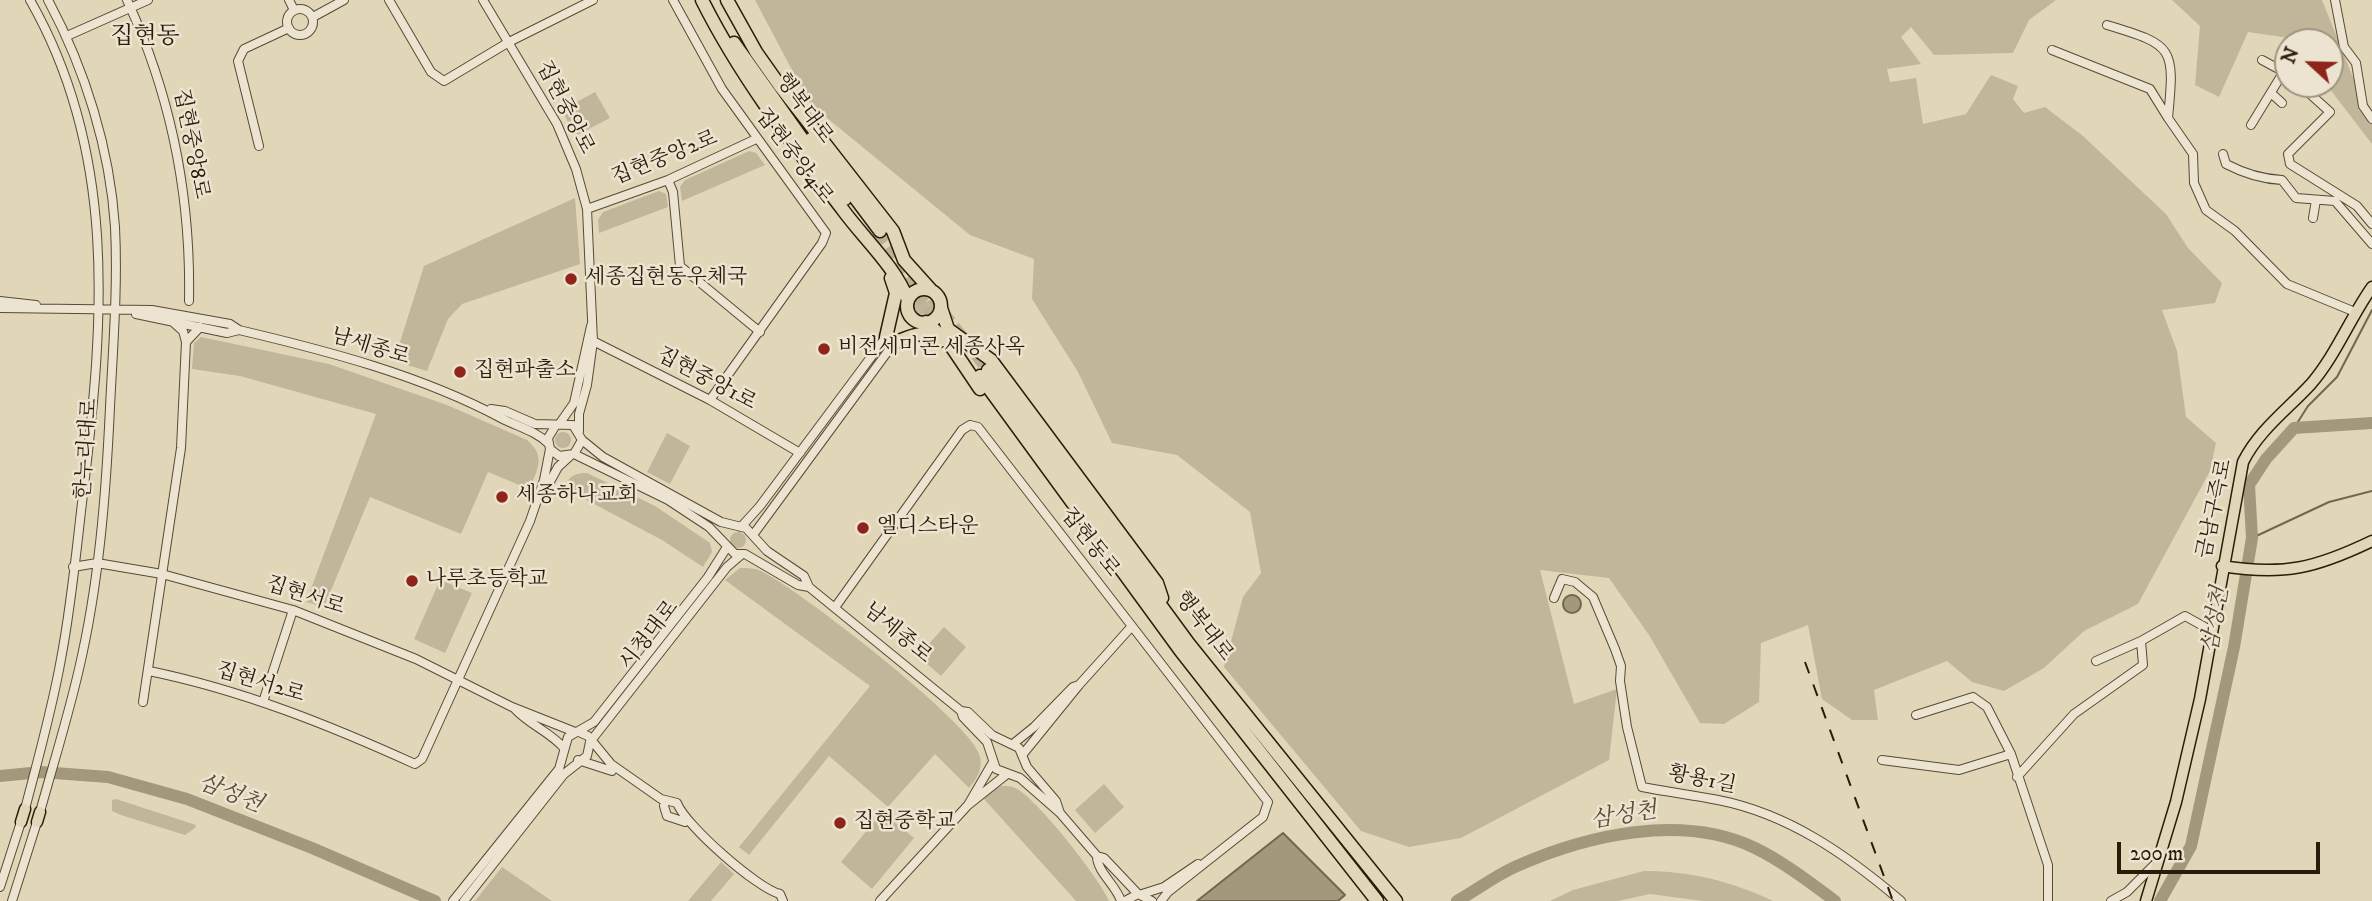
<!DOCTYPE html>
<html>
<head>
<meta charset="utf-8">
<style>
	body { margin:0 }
	#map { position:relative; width:2372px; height:901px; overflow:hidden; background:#e1d6b8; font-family:"IM FELL DW Pica",serif }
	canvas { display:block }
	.north { position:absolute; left:2274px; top:28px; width:70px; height:70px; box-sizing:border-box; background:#ece4d1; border:2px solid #9e9481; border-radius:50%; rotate:292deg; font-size:19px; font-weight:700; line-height:28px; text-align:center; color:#2a1c09 }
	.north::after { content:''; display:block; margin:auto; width:24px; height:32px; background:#8f2418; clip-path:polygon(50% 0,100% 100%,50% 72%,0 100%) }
	.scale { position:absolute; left:2117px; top:842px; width:203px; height:32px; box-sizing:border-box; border:4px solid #2a1c09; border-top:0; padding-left:9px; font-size:21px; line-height:24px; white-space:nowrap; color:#2a1c09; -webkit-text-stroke:5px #ece4d1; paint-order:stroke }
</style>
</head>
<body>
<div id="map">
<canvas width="2372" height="901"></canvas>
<div class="north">N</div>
<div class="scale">200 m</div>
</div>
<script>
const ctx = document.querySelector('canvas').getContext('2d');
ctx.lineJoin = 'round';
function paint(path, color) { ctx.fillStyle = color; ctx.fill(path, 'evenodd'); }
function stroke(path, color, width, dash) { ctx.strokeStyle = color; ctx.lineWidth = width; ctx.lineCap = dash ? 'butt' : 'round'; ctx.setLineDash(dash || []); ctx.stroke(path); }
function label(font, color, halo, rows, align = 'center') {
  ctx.font = font + ' "IM FELL DW Pica","Noto Serif KR",serif'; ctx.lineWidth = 5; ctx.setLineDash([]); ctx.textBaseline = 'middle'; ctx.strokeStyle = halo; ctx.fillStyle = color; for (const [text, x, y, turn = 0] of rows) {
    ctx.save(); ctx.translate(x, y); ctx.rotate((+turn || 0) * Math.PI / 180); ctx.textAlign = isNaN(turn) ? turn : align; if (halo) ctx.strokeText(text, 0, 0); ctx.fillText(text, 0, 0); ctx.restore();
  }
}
paint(new Path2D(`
	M755 0H2056L2029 20 2013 53 1934 55 1911 27 1901 37 1921 64 1887 69 1890 82 1916 78 1923 124 1966 114 1991 75 2018 86 2013 99 2024 113 2045 107 2083 136 2166 214 2188 248 2222 283 2215 303 2162 310 2177 351 2186 417 2216 443 2210 471 2138 604 2084 631 2044 668 2004 691 1972 682 1947 661 1874 690 1878 720H1852L1822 699 1808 625 1761 643 1759 702 1724 724 1700 723 1649 635 1609 578 1540 570 1574 704 1617 689 1609 760 1461 838 1409 847 1361 831 1224 667 1243 597 1261 573 1250 512 1177 455 1112 443 1078 372 1032 299 1034 259 970 235 810 104Z
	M2172 0H2322L2354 80 2372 110V144L2326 84H2330V42H2292L2289 38 2248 32 2219 97 2195 85 2200 26Z
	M595 92 610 118 575 136 562 110Z
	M749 151 756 153 765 165 682 201 680 187 685 180Z
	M659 191 666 194 668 207 599 233 598 220 603 212Z
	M575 198 580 264 462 304 448 319 427 371 394 361 424 266Z
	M914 308a8 8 0 1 1 16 0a8 8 0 1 1-16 0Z
	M201 337 329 364 447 405 527 440C546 456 538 469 529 489L488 472 461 534 370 497 324 607 306 602 376 414 240 376 192 369 194 343Z
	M555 440a8 8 0 1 1 16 0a8 8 0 1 1-16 0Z
	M667 433 690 446 670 484 647 472Z
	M587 473 655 506 710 543 712 552 703 567 662 540 564 488C568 477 575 472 587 473Z
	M730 540a8 8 0 1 1 16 0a8 8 0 1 1-16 0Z
	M740 568C747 568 755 568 761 571 797 588 969 721 979 754 984 767 978 777 969 788L935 754 888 807 829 756 749 855 739 847 870 686 725 580Z
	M440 580 472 593 445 653 414 639Z
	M944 627 966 647 941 676 918 656Z
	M1104 784 1124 807 1095 833 1075 810Z
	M1001 786C1003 786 1011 786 1013 787 1033 793 1100 879 1109 901H1076L984 799 992 789Z
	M116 799 196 825 195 828 185 835 121 815 112 811V800Z
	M882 812 914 838 872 889 841 862Z
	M721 862 734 874 711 901H688Z
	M502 867 552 901H475Z
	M1644 871C1690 871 1731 881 1773 901H1703L1650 894 1618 901H1550L1573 890Z`), '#c2b69a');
const water = new Path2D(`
	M1563 604a9 9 0 1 1 18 0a9 9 0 1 1-18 0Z
	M1283 833 1345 895 1338 901H1197Z`);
paint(water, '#a3977c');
stroke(water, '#73664e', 2);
stroke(new Path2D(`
	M2294 428 2308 406 2337 377 2372 310
	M2252 538 2329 502 2372 491`), '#73664e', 2);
stroke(new Path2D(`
	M0 776 41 772 108 777 187 799 312 848 435 901
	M1457 901C1477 890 1496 875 1517 866 1587 835 1682 813 1755 848 1782 861 1811 883 1835 901
	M2160 901 2191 846 2234 647 2252 538 2249 485 2266 459 2294 428 2372 423`), '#a3977c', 12);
stroke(new Path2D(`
	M880 231 902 259
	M873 236 949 336
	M921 284 988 370`), '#bcb195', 12, [12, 6]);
const minor = new Path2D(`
	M127 0C171 95 191 197 189 301
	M289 0 294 10
	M389 0 431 72 444 81 509 42 593 0
	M483 0 557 124 576 169 587 209 593 341 587 385 579 414V431
	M673 0 722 89 826 233 822 243 710 400
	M2335 0 2344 47 2356 63 2363 106 2372 119
	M287 22a13 13 0 1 1 26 0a13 13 0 1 1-26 0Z
	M313 17 344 0
	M2107 25C2174 45 2175 47 2168 118L2193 154 2194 183 2206 210 2235 231 2287 284 2355 312
	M67 36 148 0
	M2052 50 2150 89 2168 118
	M2262 60 2286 73
	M2299 84 2330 112 2288 154 2290 164 2357 206 2372 224
	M2271 93 2282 103
	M2251 125 2284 71
	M259 146 238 61 244 49 289 28
	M2223 154 2226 164C2245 174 2261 179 2282 180L2296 198 2335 201 2372 244
	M668 180 673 192 680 266 760 332
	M587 209 668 180 756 139
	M2313 218 2316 200
	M0 301 36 305
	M0 308 152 310 230 324 239 330C328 351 420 375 501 418 518 427 534 430 548 443
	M136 314 227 333 239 330
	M174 323 183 331 186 342 200 327
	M593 341 710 400 800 453
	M491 409 505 411 535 424 573 425 582 440 574 454 559 456 550 449 548 438 556 425
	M560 423 574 403 591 326
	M582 440 603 457 721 522 746 528 767 551 804 576 809 587 961 711 968 712 992 735 1019 748 1027 767 1056 801 1060 813 1020 778 996 769 987 742 963 717 961 711
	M574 454 668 500 709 527 735 554H745L798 585 809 587
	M547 487 558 467 570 456
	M741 527 760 506 886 337
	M753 535 894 343
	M73 567 97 563 162 574 293 610 416 659 512 707 575 732
	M1554 598 1562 579 1575 582 1593 597 1615 649 1621 666 1620 681 1627 727 1642 787C1667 792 1693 795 1718 800 1789 814 1847 855 1901 901
	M836 606 962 430 970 425 978 427 1268 802 1263 817 1168 892 1161 901
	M2096 661 2141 641
	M149 671C242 690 329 725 415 764L422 759 530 521 544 480 550 449
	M1079 685 1132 626
	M143 702 181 448 186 342
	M263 702 293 610
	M515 709C530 725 550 732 564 748
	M1916 715 1973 697 1987 707 2011 754 2048 865V901
	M579 732 588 736 611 764 661 799 677 803C685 825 758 889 780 894L783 901
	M590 742 727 567 741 555
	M1013 744 1034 727 1073 687 1079 685 1023 754
	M578 760 612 771
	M1882 760 1959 770 2011 754
	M993 762 968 805 1007 774
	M2017 777 2074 714 2143 665 2141 641 2185 616 2212 631
	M664 806 667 816 685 822
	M25 809C38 759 52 710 61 659 72 602 77 543 84 486 104 319 117 152 30 0
	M40 812C53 765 68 717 79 669 99 584 106 494 110 407 113 347 118 286 115 227 110 149 85 69 48 0
	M1060 813 1097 856 1104 858 1138 894
	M1097 856C1097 872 1116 885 1121 901
	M0 887 21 822
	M1142 894 1164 887 1198 864
	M12 901 37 822
	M453 901 559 769 568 737 594 722 708 577 727 547
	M464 901 564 774 587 756 590 742
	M880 901 968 805
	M1125 901 1138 894 1152 901
	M2111 901 2127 892 2155 864`);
const major = new Path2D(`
	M2222 566C2284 576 2316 568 2372 541
	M21 822 25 809
	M37 822 40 812
	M2146 901 2176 802 2200 699 2243 462C2259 430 2287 410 2311 384 2336 355 2350 318 2372 287`);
const highway = new Path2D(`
	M702 0C740 76 791 142 843 210 865 240 894 265 908 300
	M727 0 756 52 780 86 893 231 904 260 931 290
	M734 43 845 199
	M811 139 880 231
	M907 306a17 17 0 1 1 34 0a17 17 0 1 1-34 0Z
	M941 308 948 329 991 360 1157 583 1162 598
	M926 322 949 343 980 389
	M886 337 896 293 891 278
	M894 343C911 336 924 328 940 341
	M988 370 1189 644 1396 901
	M980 376 1180 650 1377 901`);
stroke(minor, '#584a35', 10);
stroke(major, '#2a1c09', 13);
stroke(highway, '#2a1c09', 15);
stroke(minor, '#ece4d1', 8);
stroke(major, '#e1d6b8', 10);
stroke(highway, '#e1d6b8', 12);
stroke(new Path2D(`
	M1805 662 1893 901`), '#2a1c09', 2, [12, 12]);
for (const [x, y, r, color] of [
	[571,279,7,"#8f2418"],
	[824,349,7,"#8f2418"],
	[460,372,7,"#8f2418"],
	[502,497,7,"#8f2418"],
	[863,528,7,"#8f2418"],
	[412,581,7,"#8f2418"],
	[840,823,7,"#8f2418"]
]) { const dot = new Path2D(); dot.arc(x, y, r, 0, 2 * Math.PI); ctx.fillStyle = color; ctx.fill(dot); stroke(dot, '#ece4d1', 2.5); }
label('21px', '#2a1c09', '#ece4d1', [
	["집현중앙로",564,108,63],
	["행복대로",803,109,54],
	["집현중앙8로",190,144,79],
	["집현중앙4로",793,157,53],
	["집현중앙2로",665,159,-22],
	["남세종로",370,348,17],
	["집현중앙1로",706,380,28],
	["한누리대로",88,449,-86],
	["금남구즉로",2216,509,-78],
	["집현동로",1089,543,52],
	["집현서로",305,597,18],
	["행복대로",1203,627,53],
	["남세종로",897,634,40],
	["시청대로",650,636,-52],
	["집현서2로",260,684,17],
	["황용1길",1702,781,11]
]);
label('21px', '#2a1c09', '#ece4d1', [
	["세종집현동우체국",585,279],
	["비전세미콘 세종사옥",838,349],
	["집현파출소",474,372],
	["세종하나교회",516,497],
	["엘디스타운",877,528],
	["나루초등학교",426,581],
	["집현중학교",854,823]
], 'left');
label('italic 23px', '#5a4d37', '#ece4d1', [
	["삼성천",2217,620,-80],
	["삼성천",230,795,22],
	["삼성천",1624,817,-9]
]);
label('24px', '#2a1c09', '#ece4d1', [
	["집현동",145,38]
]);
</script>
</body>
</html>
